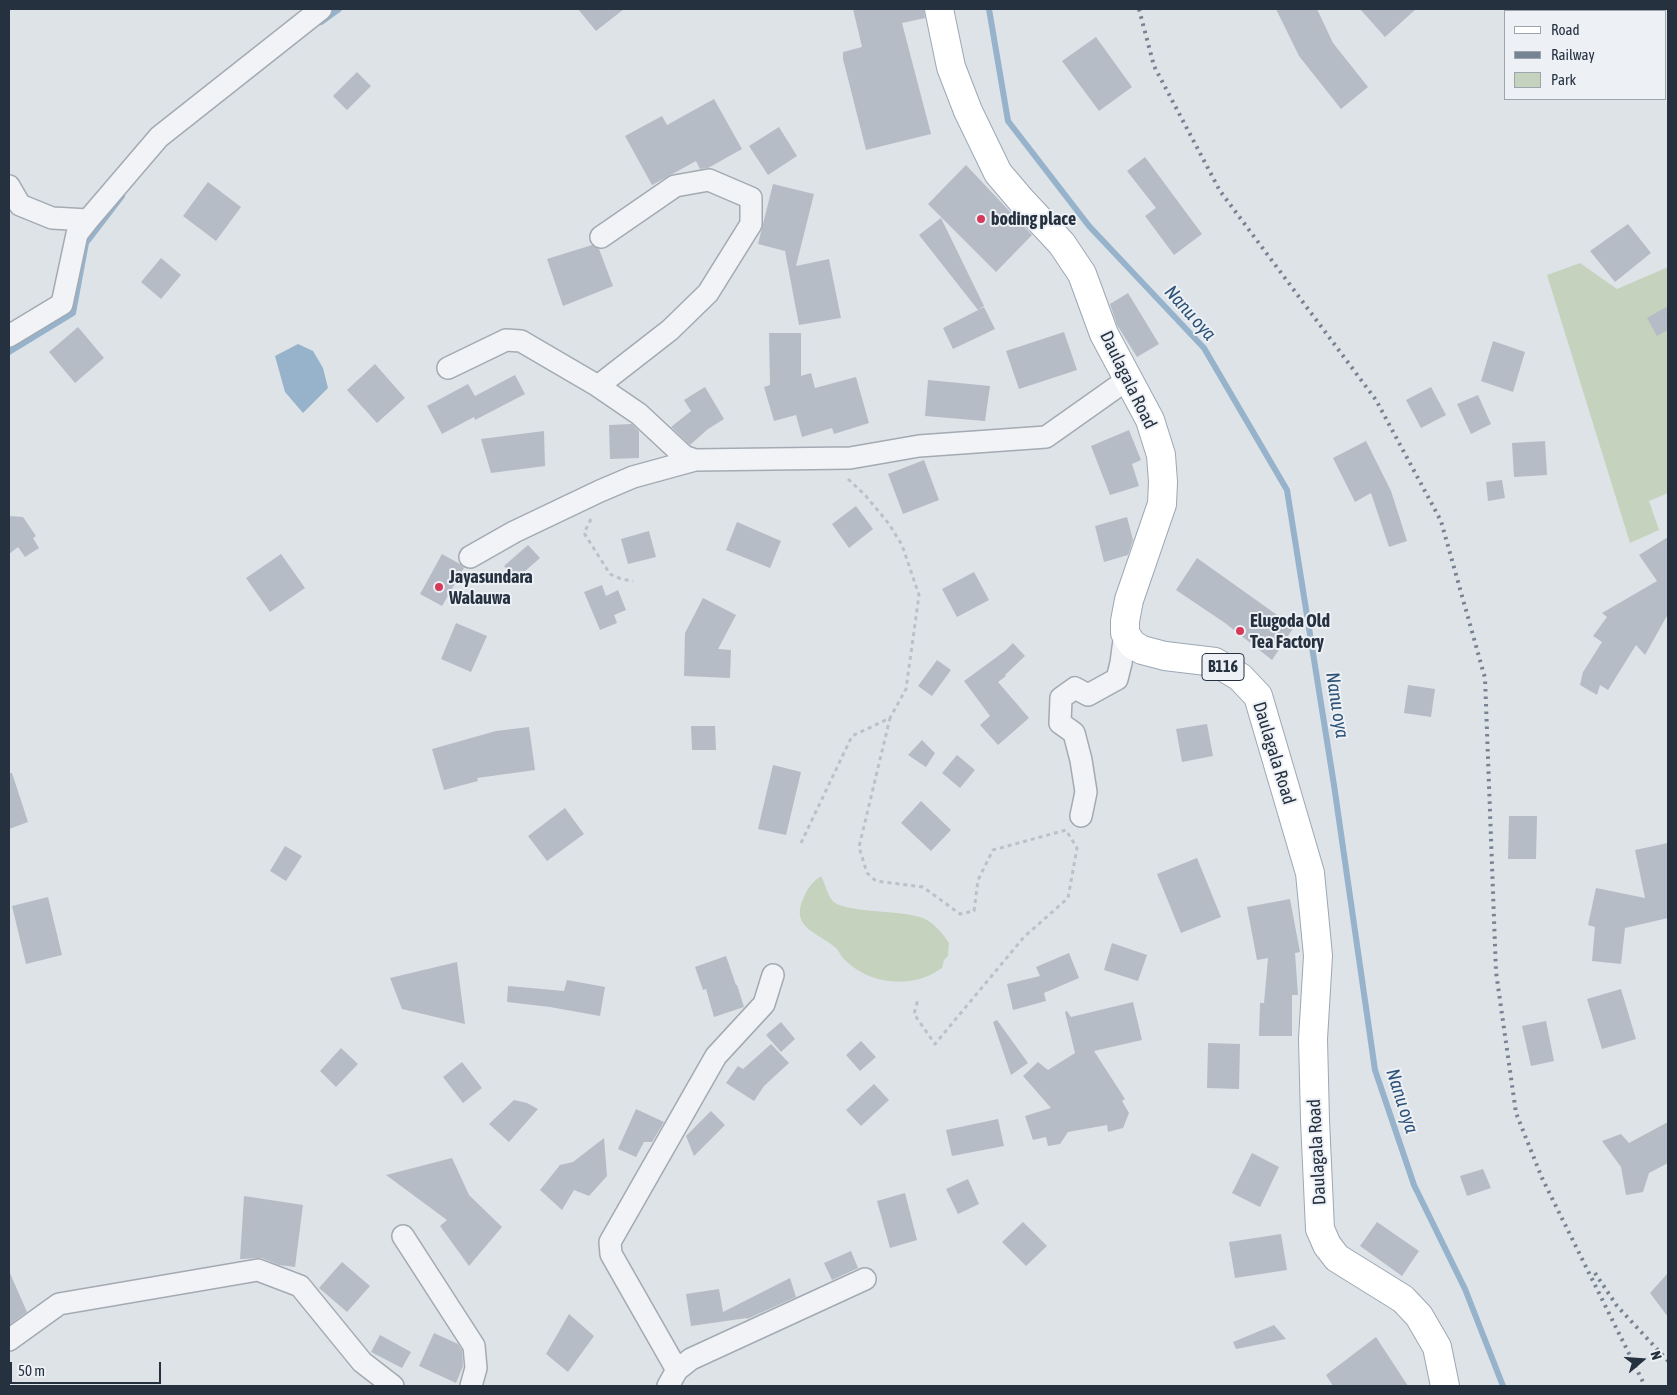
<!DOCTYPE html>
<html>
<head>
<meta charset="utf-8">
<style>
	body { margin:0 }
	#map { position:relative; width:1677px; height:1395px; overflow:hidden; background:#dee3e8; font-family:"Asap Condensed",sans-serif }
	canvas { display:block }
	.frame { position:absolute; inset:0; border:10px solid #263140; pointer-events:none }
	.legend { position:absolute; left:1504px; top:10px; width:162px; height:90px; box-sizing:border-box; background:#edf1f6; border:1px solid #9da4ad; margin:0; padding:6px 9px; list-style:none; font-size:15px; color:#263140 }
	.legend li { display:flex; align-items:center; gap:10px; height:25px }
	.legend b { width:25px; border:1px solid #9da4ad }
	.north { position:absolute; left:1617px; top:1335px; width:50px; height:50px; -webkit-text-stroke:4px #edf1f6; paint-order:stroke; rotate:72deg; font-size:14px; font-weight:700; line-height:20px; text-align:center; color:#263140 }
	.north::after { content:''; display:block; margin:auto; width:18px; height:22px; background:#263140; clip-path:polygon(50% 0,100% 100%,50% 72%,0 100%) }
	.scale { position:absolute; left:10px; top:1362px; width:151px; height:22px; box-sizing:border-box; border:2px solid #263140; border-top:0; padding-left:6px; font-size:15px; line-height:18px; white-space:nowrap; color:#263140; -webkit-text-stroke:4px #edf1f6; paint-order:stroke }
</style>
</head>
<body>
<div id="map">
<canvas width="1677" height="1395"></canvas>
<div class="frame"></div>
<ul class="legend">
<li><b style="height:6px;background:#fff"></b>Road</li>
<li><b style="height:6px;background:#768393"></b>Railway</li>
<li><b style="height:14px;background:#c5d3be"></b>Park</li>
</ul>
<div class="north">N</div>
<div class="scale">50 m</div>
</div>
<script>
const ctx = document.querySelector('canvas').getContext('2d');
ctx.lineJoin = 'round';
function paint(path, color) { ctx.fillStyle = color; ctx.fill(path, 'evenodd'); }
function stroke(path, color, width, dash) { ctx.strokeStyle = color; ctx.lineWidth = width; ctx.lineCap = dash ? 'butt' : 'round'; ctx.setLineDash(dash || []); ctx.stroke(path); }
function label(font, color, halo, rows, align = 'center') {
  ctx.font = font + ' "Asap Condensed",sans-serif'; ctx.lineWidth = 4; ctx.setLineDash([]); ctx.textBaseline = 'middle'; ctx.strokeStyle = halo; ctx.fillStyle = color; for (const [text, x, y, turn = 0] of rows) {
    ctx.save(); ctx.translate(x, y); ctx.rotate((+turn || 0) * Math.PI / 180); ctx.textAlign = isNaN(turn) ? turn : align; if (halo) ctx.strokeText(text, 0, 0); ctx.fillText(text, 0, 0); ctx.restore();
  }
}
paint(new Path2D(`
	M1580 263 1617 289 1668 267V493L1649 501 1659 530 1630 543 1547 275Z
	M821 876C825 883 827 894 832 900 842 914 904 909 925 919 935 924 943 934 949 943L948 956 944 960 942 968C937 971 933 974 928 976 902 987 867 982 846 961 842 958 840 953 837 949 819 932 790 929 803 899 807 889 812 882 821 876Z`), '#c5d3be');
paint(new Path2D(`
	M298 344 313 351 323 368 328 388 303 413 285 392 275 356Z`), '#96b3cb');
stroke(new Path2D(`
	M989 9 1008 121 1089 226 1204 348 1287 490 1334 785 1375 1070 1414 1185 1465 1289 1503 1386
	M321 22 339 9
	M9 352 73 313 86 243 122 196`), '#96b3cb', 6);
paint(new Path2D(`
	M578 9H624L596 31Z
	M853 9H924L925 18 902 23 931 134 866 150 843 59V52L862 47Z
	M1276 9H1317L1333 43 1368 87 1341 109 1299 56Z
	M1360 9H1416L1385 37Z
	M1096 37 1132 87 1099 111 1062 61Z
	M357 72 371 86 347 110 333 96Z
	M714 99 742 149 708 168 700 169 696 161 652 185 625 136 662 116 667 125Z
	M779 127 797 156 768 175 749 146Z
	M1145 157 1202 234 1174 255 1145 216 1156 208 1127 171Z
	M966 165 1032 235 996 272 928 204Z
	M208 182 241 207 216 241 183 216Z
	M773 184 814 194 796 266 829 259 841 318 799 325 785 251 758 244Z
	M941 218 984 306 978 310 919 235Z
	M1628 224 1651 253 1615 282 1590 251Z
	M592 245 599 249 613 286 563 306 547 259Z
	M161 258 181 275 161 299 141 282Z
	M1128 293 1159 344 1137 357 1117 325 1110 304Z
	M1668 306V330L1657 336 1647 318Z
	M984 307 995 329 953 349 943 328Z
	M78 327 104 358 75 383 49 352Z
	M1064 332 1077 370 1019 389 1006 351Z
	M769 333H801V376L811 373 815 388 856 377 869 423 834 434 832 428 802 437 796 415 774 421 764 387 770 385Z
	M1493 341 1525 352 1513 392 1481 381Z
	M375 364 405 398 377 423 347 390Z
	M515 375 525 394 475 420 474 417 442 434 427 406 468 384 475 396Z
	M928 380 990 386 985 421 925 416Z
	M705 387 724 419 708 429 690 445 671 427 691 411 684 400Z
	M1431 387 1446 415 1421 428 1406 400Z
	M1478 395 1491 424 1471 434 1457 404Z
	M632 424 639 431V458L610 459 609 425Z
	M1129 430 1141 460 1132 464 1139 486 1110 495 1091 446Z
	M544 431 545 466 491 473 481 439Z
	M1366 441 1391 491 1407 541 1389 547 1371 493 1355 502 1333 458Z
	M1545 441 1547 475 1514 477 1512 443Z
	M924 460 939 500 903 514 888 474Z
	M1502 480 1505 498 1488 501 1486 482Z
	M856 506 873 529 849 548 832 524Z
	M9 516 23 517 36 536 33 538 39 548 25 557 18 547 9 554Z
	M1127 517 1133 540 1128 555 1104 562 1095 526Z
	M737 522 781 541 770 568 726 550Z
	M649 531 656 557 628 564 621 539Z
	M1668 537V614L1645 655 1636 645 1608 690 1600 685 1597 695 1580 685 1583 672 1602 642 1593 636 1607 617 1602 613 1657 581 1639 555Z
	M528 545 540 558 516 579 504 566Z
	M281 554 305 588 270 612 246 578Z
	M442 554 460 564 464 568 442 606 420 594Z
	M1197 558 1294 627 1272 660 1225 623 1176 590Z
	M974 572 989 600 957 617 942 589Z
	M602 585 606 596 618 590 626 610 614 615 617 623 600 630 584 592Z
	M703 598 736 615 718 649 731 650 730 678 684 676 685 633Z
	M456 623 487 636 471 672 441 659Z
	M1013 643 1025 656 1005 675 1006 676 998 682 1029 718 998 745 980 725 990 716 964 681 1005 651Z
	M937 660 951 670 932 696 918 686Z
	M1408 685 1435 689 1431 717 1404 713Z
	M1207 724 1213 756 1182 762 1176 729Z
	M691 726H715L716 750H692Z
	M529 727 535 770 477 778 478 781 444 790 432 749 496 731Z
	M922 740 935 753 926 767 908 755Z
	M957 755 975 770 960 788 942 773Z
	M773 765 801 772 786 835 758 829Z
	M9 773H12L28 822 9 829Z
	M921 801 951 830 931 851 901 823Z
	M565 808 584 834 547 861 528 836Z
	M1509 816H1537L1536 859H1508Z
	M1668 843V918L1625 928 1621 964 1592 961 1595 927 1588 925 1596 888 1645 898 1635 850Z
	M285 846 302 856 286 881 270 871Z
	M1197 858 1221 917 1181 933 1157 874Z
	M48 897 62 955 26 964 12 906Z
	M1290 899 1300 952 1295 953 1298 995H1292V1036H1259L1260 1003H1264L1268 958 1257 960 1247 907Z
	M1112 943 1147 955 1138 981 1104 970Z
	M1069 953 1079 978 1044 993 1046 1001 1013 1010 1007 984 1040 976 1036 967Z
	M726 956 736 985H737L744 1007 714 1017 706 989 703 990 695 967Z
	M457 962 465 1024 402 1009 390 978Z
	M567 980 605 987 600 1016 550 1007 507 1002 508 986 564 991Z
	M1621 989 1636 1039 1602 1049 1587 999Z
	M1133 1002 1142 1040 1094 1051 1125 1099 1122 1101 1129 1113 1123 1128 1108 1132 1107 1125 1068 1132 1060 1144 1048 1146 1046 1137 1033 1140 1025 1116 1051 1108 1023 1076 1038 1062 1048 1070 1075 1053 1065 1012 1067 1011 1071 1017Z
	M997 1020 1028 1063 1011 1075 993 1022Z
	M1546 1021 1554 1061 1531 1066 1522 1026Z
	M781 1022 795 1039 781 1052 766 1035Z
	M861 1041 876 1057 860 1071 846 1055Z
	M1208 1043 1240 1044 1239 1089 1207 1088Z
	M771 1044 789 1063 764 1086 754 1101 726 1083 738 1066 743 1069Z
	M341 1048 358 1064 336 1087 320 1071Z
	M462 1062 482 1088 463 1103 443 1077Z
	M874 1084 889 1100 861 1126 846 1110Z
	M514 1100 527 1103 538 1109 509 1142 489 1124Z
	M636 1109 664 1122 652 1142H644L636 1157 618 1149Z
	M711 1111 725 1125 694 1156 686 1136Z
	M998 1119 1004 1146 952 1156 946 1130Z
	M1668 1122V1163L1649 1173 1643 1192 1626 1195 1621 1167 1602 1141 1621 1134 1629 1143Z
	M604 1138 607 1176 589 1196 574 1190 562 1210 540 1190 560 1165 573 1162Z
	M1252 1153 1279 1167 1260 1207 1232 1193Z
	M452 1158 469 1195 502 1227 469 1266 440 1226 447 1220 386 1175Z
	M1483 1169 1491 1188 1467 1196 1460 1176Z
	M968 1179 979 1204 958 1214 946 1189Z
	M905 1193 917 1240 890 1248 877 1201Z
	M244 1196 303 1205 295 1267 279 1265 262 1258 240 1259Z
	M1023 1222 1047 1246 1026 1266 1002 1242Z
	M1377 1222 1419 1251 1402 1276 1360 1246Z
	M1281 1234 1287 1270 1235 1278 1229 1242Z
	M851 1251 858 1268 832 1280 824 1263Z
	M342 1262 370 1286 347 1312 319 1288Z
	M9 1271 27 1312 9 1325Z
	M1668 1273V1317L1650 1293Z
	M790 1278 796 1297 747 1319V1318L691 1326 686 1294 719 1289 723 1312Z
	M569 1314 594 1336 568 1372 546 1354Z
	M1274 1325 1286 1339 1236 1349 1233 1342Z
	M434 1333 458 1344 462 1350 463 1366 456 1383 419 1366Z
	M380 1335 411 1352 402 1368 371 1352Z
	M1376 1337 1408 1386H1333L1326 1375Z`), '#b5bcc6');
const minor = new Path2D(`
	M9 186 20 205 52 218 88 220 159 137 321 9
	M601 237 675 186 709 180 751 198V224L708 293 670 330 598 386 639 414 684 456 695 460 850 458 919 446 1046 437 1128 379
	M9 336 62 304 77 234 88 220
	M448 368 506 340 521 341 598 386
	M470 557 514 532 600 491 633 477 695 460
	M1081 816 1086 792 1081 760 1074 733 1060 723 1061 698 1075 688 1088 695 1117 679 1121 663 1125 633
	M403 1236 474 1346 476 1368 471 1386
	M9 1340 59 1304 258 1270 300 1286 362 1362 393 1386
	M677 1370 691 1359 865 1279
	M668 1386 677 1370 611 1254 610 1242 716 1056 764 1004 773 975`);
const major = new Path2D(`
	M939 9 951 67 968 111 998 173 1021 200 1062 244 1082 274 1104 334 1150 420 1161 455 1163 482 1162 504 1129 600 1125 621V633L1132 644 1142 650 1165 656 1215 662 1240 677 1258 696 1310 873 1314 914 1318 956 1313 1039 1315 1120 1320 1229 1327 1245 1337 1258 1403 1299 1419 1316 1437 1347 1445 1386`);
stroke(minor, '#a3aab2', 24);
stroke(major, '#9ca8b5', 30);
stroke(new Path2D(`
	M848 479 865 495 889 524 902 545 919 595 906 689 890 718
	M591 519 584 533 610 574 621 579 633 581
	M801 843 852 736 890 718 859 847 867 873 876 881 923 887 960 914 974 911 978 880 993 850 1066 830 1077 848 1068 898 1024 937 935 1044 914 1014 918 999`), '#bcc1c7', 3, [4, 4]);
stroke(minor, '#f1f3f7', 21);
stroke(major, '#fff', 28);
stroke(new Path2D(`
	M1139 9 1154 66 1220 191 1376 400 1441 521 1485 678 1496 972 1516 1113 1542 1178 1645 1386
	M1595 1273 1617 1306 1668 1361`), '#768393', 4, [2.5, 5]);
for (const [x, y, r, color] of [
	[981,219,5,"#d63a5b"],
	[439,587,5,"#d63a5b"],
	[1240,631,5,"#d63a5b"]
]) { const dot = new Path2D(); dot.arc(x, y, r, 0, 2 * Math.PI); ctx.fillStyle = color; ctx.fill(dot); stroke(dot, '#edf1f6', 2); }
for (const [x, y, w] of [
	[1223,667,42]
]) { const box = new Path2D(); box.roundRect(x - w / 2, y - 13.5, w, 27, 4); ctx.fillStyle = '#edf1f6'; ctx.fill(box); stroke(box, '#263140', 1); }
label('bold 16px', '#263140', null, [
	["B116",1223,667]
]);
label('bold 18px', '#263140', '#edf1f6', [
	["boding place",991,219],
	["Jayasundara",449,577],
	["Walauwa",449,598],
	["Elugoda Old",1250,621],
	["Tea Factory",1250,642]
], 'left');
label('18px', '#263140', '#edf1f6', [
	["Daulagala Road",1128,380,64],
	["Daulagala Road",1274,753,73],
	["Daulagala Road",1317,1152,-93]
]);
label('italic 19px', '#2e5377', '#edf1f6', [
	["Nanu oya",1190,313,48],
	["Nanu oya",1337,705,81],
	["Nanu oya",1402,1101,72]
]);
</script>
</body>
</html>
